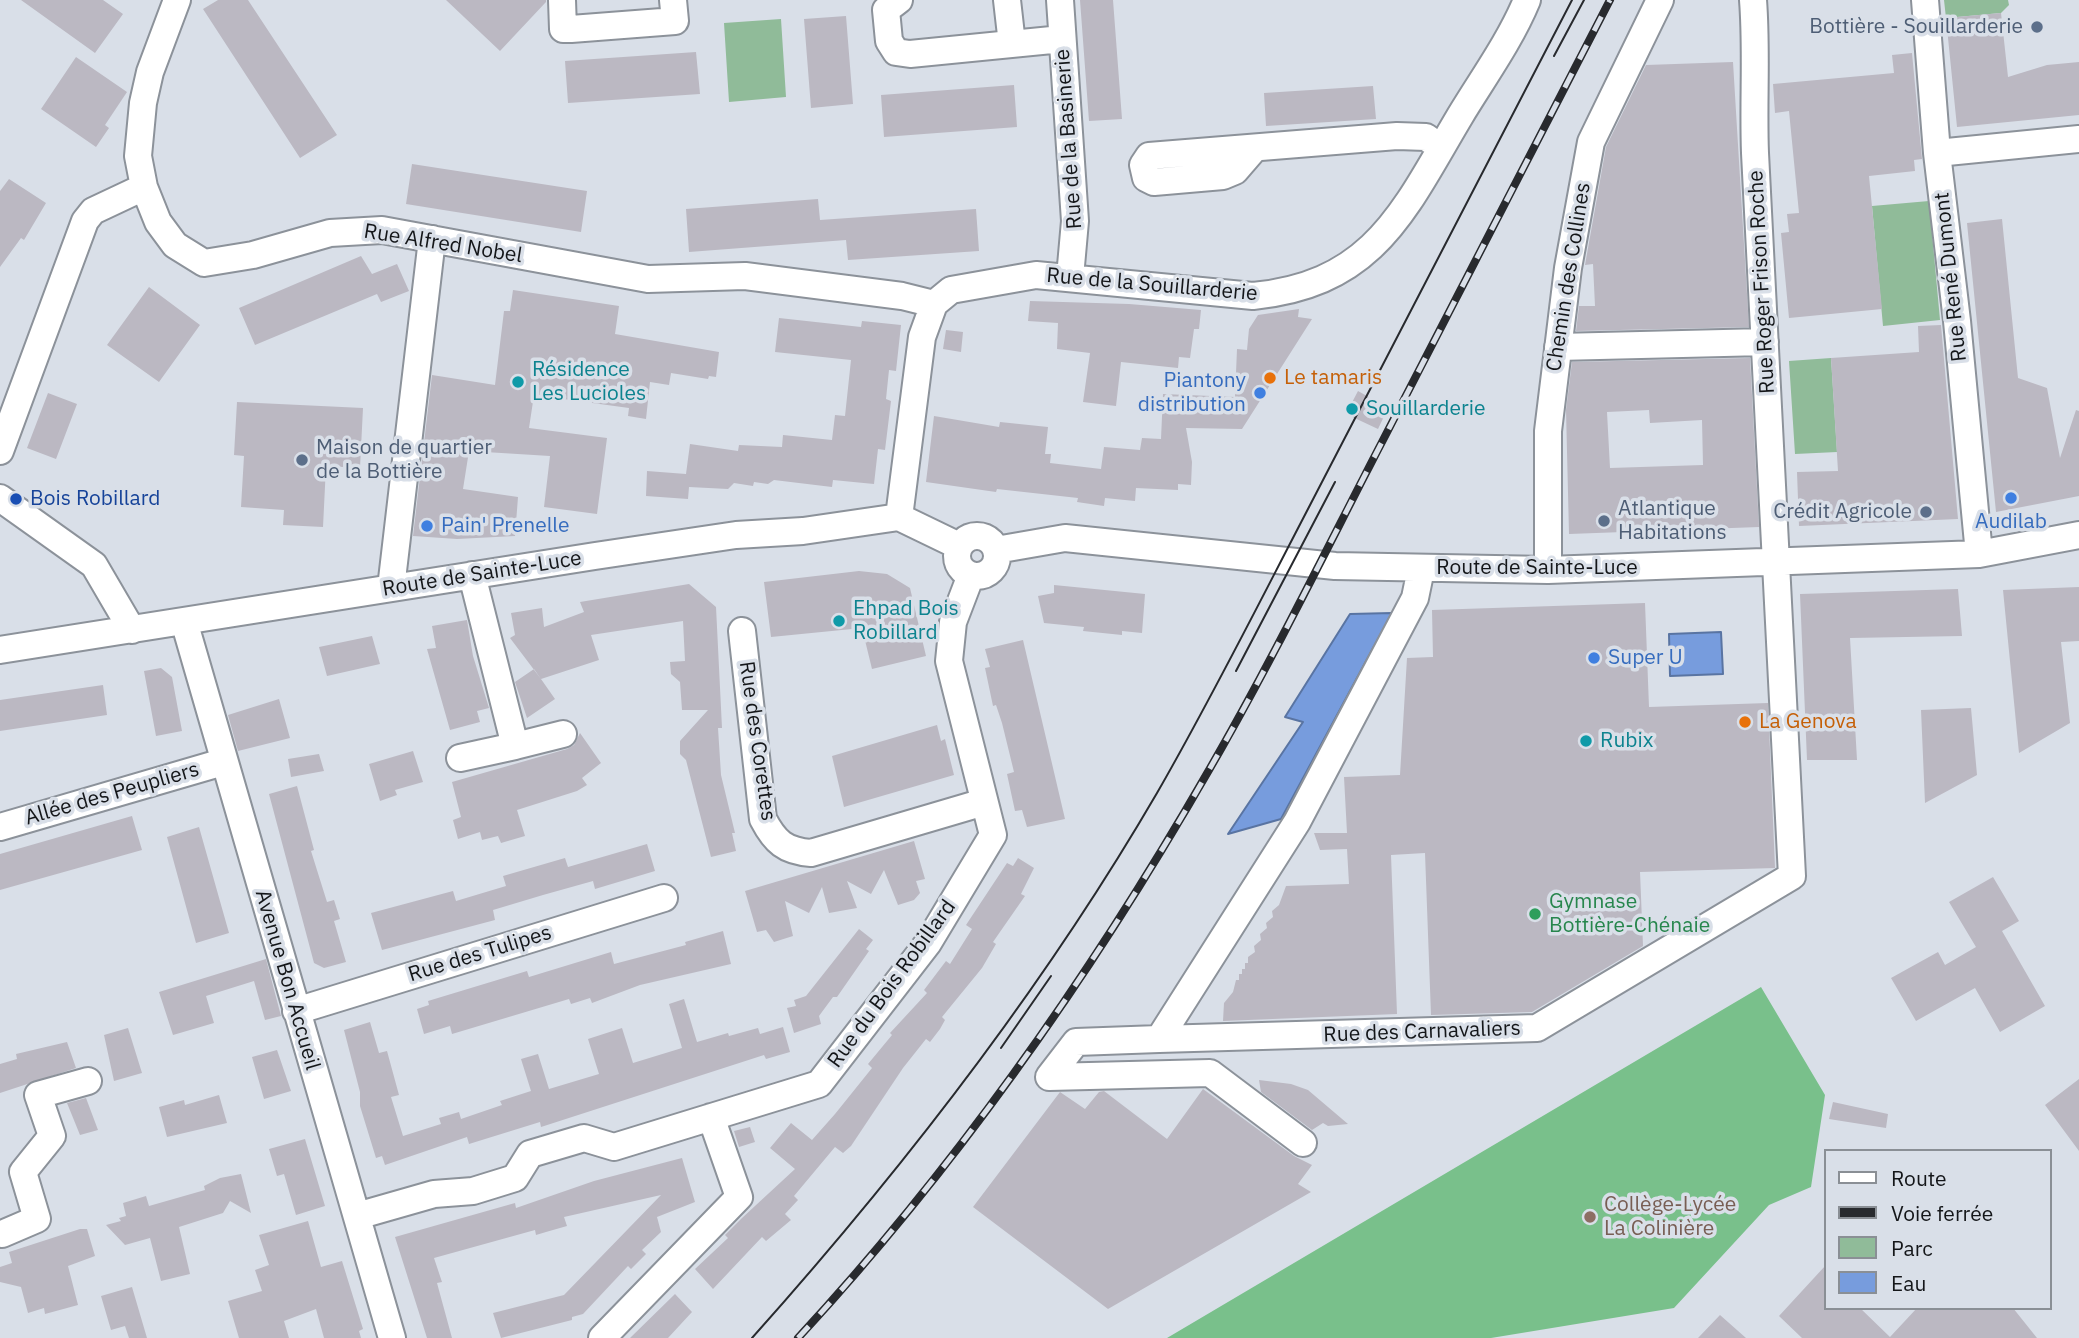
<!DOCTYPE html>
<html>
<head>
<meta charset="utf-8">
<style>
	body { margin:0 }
	#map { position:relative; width:2079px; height:1338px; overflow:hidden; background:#d9dfe8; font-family:"IBM Plex Sans",sans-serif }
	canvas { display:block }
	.legend { position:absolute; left:1824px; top:1149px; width:228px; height:161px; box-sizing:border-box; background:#d9dfe8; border:2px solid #8a8f95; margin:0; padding:9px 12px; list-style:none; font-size:21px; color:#141619 }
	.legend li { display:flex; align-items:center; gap:14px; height:35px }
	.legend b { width:35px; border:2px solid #8a8f95 }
</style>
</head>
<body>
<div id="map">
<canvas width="2079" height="1338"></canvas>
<ul class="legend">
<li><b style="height:9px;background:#fff"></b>Route</li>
<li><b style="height:9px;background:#282a2e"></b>Voie ferrée</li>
<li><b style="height:19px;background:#90bb99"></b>Parc</li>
<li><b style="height:19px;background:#779cdd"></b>Eau</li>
</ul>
</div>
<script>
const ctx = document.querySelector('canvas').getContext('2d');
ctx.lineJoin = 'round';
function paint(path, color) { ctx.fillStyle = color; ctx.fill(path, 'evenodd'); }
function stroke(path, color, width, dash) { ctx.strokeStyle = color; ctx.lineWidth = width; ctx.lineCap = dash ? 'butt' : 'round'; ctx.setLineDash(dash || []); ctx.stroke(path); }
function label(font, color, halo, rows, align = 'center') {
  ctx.font = font + ' "IBM Plex Sans",sans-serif'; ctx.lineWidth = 7; ctx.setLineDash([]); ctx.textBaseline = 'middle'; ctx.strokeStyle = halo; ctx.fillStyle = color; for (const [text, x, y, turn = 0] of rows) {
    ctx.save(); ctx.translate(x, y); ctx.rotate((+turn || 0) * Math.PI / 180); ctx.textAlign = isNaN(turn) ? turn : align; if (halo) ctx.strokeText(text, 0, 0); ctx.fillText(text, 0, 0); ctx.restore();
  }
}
paint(new Path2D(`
	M1944 0H2008L2009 5 2001 13 1946 18Z
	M781 19 786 97 729 102 724 23Z
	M1929 201 1940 320 1883 326 1872 206Z
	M1831 358 1837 452 1795 454 1789 361Z`), '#90bb99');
paint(new Path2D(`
	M1761 987 1825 1095 1811 1187 1769 1205 1674 1308 1491 1338H1167Z`), '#79c08b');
const water = new Path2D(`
	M1392 613 1281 819 1228 834 1303 722 1285 717 1350 614Z
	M1721 632 1723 674 1670 676 1669 634Z`);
paint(water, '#779cdd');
stroke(water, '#5974a2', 2);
paint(new Path2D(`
	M21 0H103L123 14 95 53Z
	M218 0H248L337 135 300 158 203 9Z
	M446 0H546V2L500 51Z
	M1080 0H1113L1122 119 1089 121Z
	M2001 13 2008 77 2047 65 2079 62V115L1957 127 1946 18Z
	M846 16 853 104 811 108 804 19Z
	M696 52 700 94 568 103 565 61Z
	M1912 53 1922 159 1914 160 1915 171 1869 176 1882 309 1789 318 1781 233 1789 232 1787 214 1799 213 1789 111 1775 113 1773 84 1894 73 1892 55Z
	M76 57 127 92 105 125 109 128 96 147 41 109Z
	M1733 62 1749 327 1576 331 1579 306H1595L1593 264 1585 265 1606 147 1646 65Z
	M1014 85 1017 127 884 137 881 95Z
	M1373 86 1376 119 1266 126 1264 93Z
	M412 164 587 191 581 232 406 204Z
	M9 179 46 203 24 240 21 238 0 267V191Z
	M818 199 820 220 976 209 979 251 848 260 846 240 689 252 686 209Z
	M2002 219 2018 378 2047 388 2060 458 2076 410 2079 411V496L1996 512 1967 223Z
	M361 256 372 274 397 264 409 291 381 302 377 294 255 345 239 308Z
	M149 287 200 325 159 382 107 345Z
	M513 290 619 306 615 334 719 352 716 377 709 376 708 379 671 373 669 385 650 382 646 419 628 416 629 408 534 395 529 428 607 438 597 514 544 507 550 456 469 451 463 489 518 497 515 536 457 539 413 536 432 375 495 385 504 311H510Z
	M1030 301 1129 304 1201 310 1199 329H1194L1190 358 1179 357 1178 368 1121 362 1116 406 1083 402 1090 353 1057 349 1058 323 1028 321Z
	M1299 309 1298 317 1312 319 1242 429 1186 428 1192 462 1191 485 1178 484V490L1136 488 1135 501 1105 498 1104 506 1077 502 1078 498 997 489 996 492 926 482 934 416 999 427 1000 422 1048 427 1045 454H1051L1050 463 1101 469 1104 447 1140 450 1142 438 1161 439 1163 394 1235 397 1237 349 1247 350 1249 329 1258 315Z
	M779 318 861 327 862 321 901 325 896 371 889 370 886 399 891 401 885 450 878 449 874 484 833 480 832 487 774 480 768 484 754 482 753 486 734 483 728 489 689 487 688 499 646 496 647 471 686 474 690 444 738 451 739 445 782 447 783 435 832 440 835 415 845 416 851 360 775 352Z
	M1941 325 1958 519 1799 526 1797 472 1838 471 1831 358 1919 352 1918 326Z
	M946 330 963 332 961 352 943 349Z
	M1750 358 1759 527 1569 534 1566 410 1572 362ZM1649 410 1650 423 1702 420 1703 465 1610 468 1607 412Z
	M1358 391 1388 408 1378 429 1346 414Z
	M48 393 77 404 56 459 27 448Z
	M237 402 363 408 360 468 326 466 323 527 283 525 284 510 241 507 244 456 234 455Z
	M859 571 887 574 910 588 926 656 872 669 862 628 771 637 764 582Z
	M689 584 716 607 722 728H718L721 775 735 833H732L736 851 711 857 686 760 680 754V741L708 710H682L680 682 671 674 670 662 685 661 683 621 591 635 599 660 541 679 510 638 515 635 511 613 542 608 544 627 584 612 580 602Z
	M1054 585 1145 594 1142 633 1122 631V635L1083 631 1084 627 1044 623 1038 596 1054 593Z
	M2079 587V641L2061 642 2070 723 2019 753 2003 590Z
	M1958 589 1962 636 1850 638 1857 760H1807L1800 594Z
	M1645 603 1649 707 1768 703 1775 868 1640 872 1643 946 1532 1012 1431 1015 1425 853 1391 855 1397 1014 1223 1021 1224 1003 1233 992 1236 980H1239V974H1242V969H1245V963H1248V957L1255 952 1254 946 1261 940 1260 934 1267 928 1266 923 1273 917 1272 911 1279 905 1286 886 1349 884 1347 849 1320 850 1314 833H1347L1344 777 1400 775 1407 658 1433 657 1432 610Z
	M467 620 473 656 489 708 477 711 480 722 450 730 427 649 436 648 432 626Z
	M372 636 380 664 327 676 319 647Z
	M1023 640 1065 819 1027 827 1022 810 1015 811 1007 774 1014 772 1002 723 996 705 993 706 985 668 990 667 985 649Z
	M161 668 172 677 182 731 156 736 144 671Z
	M534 669 555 699 527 718 515 682Z
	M103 685 107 715 0 731V700Z
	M279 699 290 738 238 751 228 715Z
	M1971 708 1977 775 1925 803 1921 710Z
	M937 725 941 741 945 739 954 775 844 807 832 756Z
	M580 733 601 763 582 778 587 785 577 791 517 810 525 836 501 843 498 836 482 840 480 832 458 839 453 820 461 817 452 782 567 749 574 745Z
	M413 751 423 782 395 790 397 795 380 801 369 764Z
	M319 754 324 771 291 777 288 759Z
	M297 786 314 850 311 851 327 902 334 900 340 919 334 921 346 962 324 968 314 963 269 794Z
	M132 816 142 850 0 890V854Z
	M199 827 229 933 196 943 167 837Z
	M914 841 925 879 916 881 920 893 914 900 898 905 884 870 871 894 847 881 857 908 829 913 822 887 809 913 785 901 793 936 774 942 766 930 757 932 745 891Z
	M647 844 655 871 595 889 593 881 543 895 493 910 495 920 382 950 371 913 453 891 456 901 506 886 503 876 565 858 568 867Z
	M1018 858 1034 868 1021 894 1025 896 993 942 996 944 982 968 942 1017 945 1020 940 1029 930 1042 926 1039 903 1068 851 1146 843 1153 835 1147 794 1196 798 1200 785 1214 791 1220 766 1241 762 1237 713 1289 695 1269 728 1238 725 1235 742 1218 795 1169 770 1148 791 1123 812 1140 835 1114 872 1068 868 1064 892 1035 890 1033 927 993 924 990 946 961 950 964 972 929 966 925 1007 863 1013 866Z
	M1993 877 2019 921 2002 931 2045 1006 2000 1032 1975 988 1916 1021 1891 978 1938 952 1945 965 1976 947 1949 902Z
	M859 929 873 940 866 949 869 951 837 997H833L819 1016 821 1024 794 1033 787 1008 796 1006 794 1000 806 996Z
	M723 931 731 964 640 985 592 1003 590 998 571 1004 569 999 452 1034 450 1026 424 1034 417 1009 429 1005 428 1001 527 971 529 977 611 952 614 964 686 945 685 942Z
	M266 959 281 1016 265 1020 254 981 206 996 214 1023 173 1035 159 992Z
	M684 999 697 1042 728 1033 729 1036 758 1028 760 1034 783 1027 790 1052 766 1059 764 1055 541 1127 540 1122 469 1144 467 1137 385 1165 382 1156 376 1158 360 1106V1092L344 1030 370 1022 379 1053 387 1051 399 1095 391 1097 403 1136 441 1124 439 1118 459 1112 461 1119 502 1105 500 1101 531 1091 521 1059 538 1054 549 1089 599 1074 588 1039 622 1028 633 1063 682 1048 669 1004Z
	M128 1028 142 1073 114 1081 104 1035Z
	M67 1042 76 1068 0 1093V1064L17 1059 16 1054Z
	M277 1050 291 1091 264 1099 252 1057Z
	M2079 1079V1151L2045 1105Z
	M1259 1080 1291 1084 1308 1090 1348 1124 1328 1126 1323 1123 1312 1130 1261 1092Z
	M1203 1089 1294 1156 1312 1165 1298 1184 1311 1192 1108 1309 973 1207 1060 1092 1085 1109 1099 1092 1104 1091 1167 1139Z
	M219 1095 227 1123 167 1137 159 1107 184 1100 185 1105Z
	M86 1098 98 1130 80 1135 67 1103Z
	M1833 1102 1888 1114 1886 1128 1829 1119Z
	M750 1127 755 1142 739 1147 734 1131Z
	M305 1139 325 1206 296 1215 284 1174 277 1176 269 1149Z
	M682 1158 695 1202 657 1217 661 1232 642 1250 646 1254 631 1269 628 1266 583 1314 572 1317V1320L501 1338 493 1313 564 1295 661 1195 564 1217 567 1226 546 1232 536 1235 535 1230 434 1258 442 1282 437 1283 452 1338H427L395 1237 515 1203 516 1208 594 1181Z
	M241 1174 251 1213 230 1201 223 1213 179 1227 190 1274 161 1281 150 1238 125 1245 106 1225 121 1221 119 1218 126 1216 123 1203 146 1196 149 1206 205 1190 204 1186 220 1178Z
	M308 1221 321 1267 342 1261 363 1329 359 1331 361 1338H324L316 1309 284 1321 289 1338H239L228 1301 262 1291 255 1270 269 1265 259 1235Z
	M80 1229H87L95 1256 68 1266 78 1305 45 1314 44 1308 28 1313 21 1287 0 1282V1267L12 1263 9 1252Z
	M1825 1266V1308H1860L1890 1337 1917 1308H2013L2037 1338H1802L1779 1316Z
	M132 1287 147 1338H129L125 1326 111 1330 101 1296Z
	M675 1294 692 1312 668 1338H630Z
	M1720 1315 1746 1338H1698Z`), '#bbb8c2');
const minor = new Path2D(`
	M177 0 150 72 143 103 138 156 144 187 158 222 175 245 204 263 253 255 330 233 382 230 648 279 745 276 902 296 934 304
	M562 0 563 29H571L675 21 673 0
	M899 0 886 10 889 41 896 52 910 54 1062 39
	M1007 0 1012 44
	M1060 0 1075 221 1070 277
	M1925 0 1937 153 1957 321 1979 554
	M1254 149 1235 171 1223 176 1154 182 1146 178 1143 165 1149 156 1397 136 1426 137 1441 148
	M1937 153 2079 139
	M1558 347 1765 342
	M0 451 85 221 93 211 144 187
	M0 498 94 565 132 630
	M899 517 922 337 934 304 951 290 1036 275 1253 296C1375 284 1404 210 1460 116 1483 78 1510 41 1527 0
	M957 556a20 20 0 1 1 40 0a20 20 0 1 1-40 0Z
	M996 550 1065 538 1335 566 1548 570 1979 554 2079 535
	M1548 570V431L1568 268 1591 142 1660 0
	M472 575 515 746 563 734
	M391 588 432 239
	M184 621 392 1338
	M742 631 763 819C775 842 785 851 811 853L984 802
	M0 650 595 556 736 535 803 531 899 517 959 546
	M460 758 515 746
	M0 827 223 762
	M296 1011 664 898
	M1159 1039 1537 1028 1792 876C1781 635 1768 394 1755 153 1753 102 1757 51 1753 0
	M1303 1143 1210 1073 1049 1077 1076 1042 1159 1039 1297 822 1415 598 1421 569
	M357 1216 434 1194 473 1191 515 1178 530 1154 584 1138 614 1147 819 1084 928 943 993 835 949 661 953 622 971 575
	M2 1234 37 1219 23 1172 52 1136 38 1095 88 1081
	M602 1338 739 1197 711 1117`);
stroke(minor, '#8c929a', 30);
stroke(minor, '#fff', 26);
stroke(new Path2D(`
	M1554 56 1584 0
	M1236 671 1335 482
	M1001 1048 1051 976
	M752 1338C903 1169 1043 989 1157 793 1206 708 1250 621 1295 534 1387 356 1479 178 1572 0`), '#282a2e', 2);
const rail = new Path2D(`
	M798 1338C956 1167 1093 972 1209 770 1271 663 1325 552 1382 442 1458 295 1534 147 1610 0`);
stroke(rail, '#282a2e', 8);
stroke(rail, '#d9dfe8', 5, [16]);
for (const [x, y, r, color] of [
	[2037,27,7,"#5c6f8a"],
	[1270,378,7,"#e8710a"],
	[518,382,7,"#0f9aa8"],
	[1260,393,7,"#3f7fe0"],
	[1352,409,7,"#0f9aa8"],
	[302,460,7,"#5c6f8a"],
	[2011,498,7,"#3f7fe0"],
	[16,499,7,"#1a4fb4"],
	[1926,512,7,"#5c6f8a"],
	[1604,521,7,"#5c6f8a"],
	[427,526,7,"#3f7fe0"],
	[839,621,7,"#0f9aa8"],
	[1594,658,7,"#3f7fe0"],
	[1745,722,7,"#e8710a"],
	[1586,741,7,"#0f9aa8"],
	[1535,914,7,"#2e9e5b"],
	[1590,1217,7,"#8d6e63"]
]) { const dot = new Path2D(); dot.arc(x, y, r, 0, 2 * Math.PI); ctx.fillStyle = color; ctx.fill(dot); stroke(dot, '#d9dfe8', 2.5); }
label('21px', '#4e5e75', '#d9dfe8', [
	["Bottière - Souillarderie",2023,27],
	["Maison de quartier",316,448,"left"],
	["de la Bottière",316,472,"left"],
	["Atlantique",1618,509,"left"],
	["Habitations",1618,533,"left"],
	["Crédit Agricole",1912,512]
], 'right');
label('21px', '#141619', '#d9dfe8', [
	["Rue de la Basinerie",1069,139,-94],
	["Rue Alfred Nobel",443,244,9],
	["Chemin des Collines",1569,277,-81],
	["Rue René Dumont",1951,277,-96],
	["Rue Roger Frison Roche",1762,282,-93],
	["Rue de la Souillarderie",1152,285,5],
	["Route de Sainte-Luce",1537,568],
	["Route de Sainte-Luce",482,574,-9],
	["Rue des Corettes",757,741,82],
	["Allée des Peupliers",112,794,-16],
	["Rue des Tulipes",480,954,-17],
	["Avenue Bon Accueil",287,980,74],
	["Rue du Bois Robillard",892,984,-54],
	["Rue des Carnavaliers",1422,1032,-2]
]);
label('21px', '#0d838f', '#d9dfe8', [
	["Résidence",532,370],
	["Les Lucioles",532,394],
	["Souillarderie",1366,409],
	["Ehpad Bois",853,609],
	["Robillard",853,633],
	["Rubix",1600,741]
], 'left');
label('21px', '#c56008', '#d9dfe8', [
	["Le tamaris",1284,378],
	["La Genova",1759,722]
], 'left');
label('21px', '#366cbe', '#d9dfe8', [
	["Piantony",1246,381,"right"],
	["distribution",1246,405,"right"],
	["Audilab",2011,522,"center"],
	["Pain' Prenelle",441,526],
	["Super U",1608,658]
], 'left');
label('21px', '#164399', '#d9dfe8', [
	["Bois Robillard",30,499]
], 'left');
label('21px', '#27864d', '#d9dfe8', [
	["Gymnase",1549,902],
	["Bottière-Chénaie",1549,926]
], 'left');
label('21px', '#785e54', '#d9dfe8', [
	["Collège-Lycée",1604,1205],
	["La Colinière",1604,1229]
], 'left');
</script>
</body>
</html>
